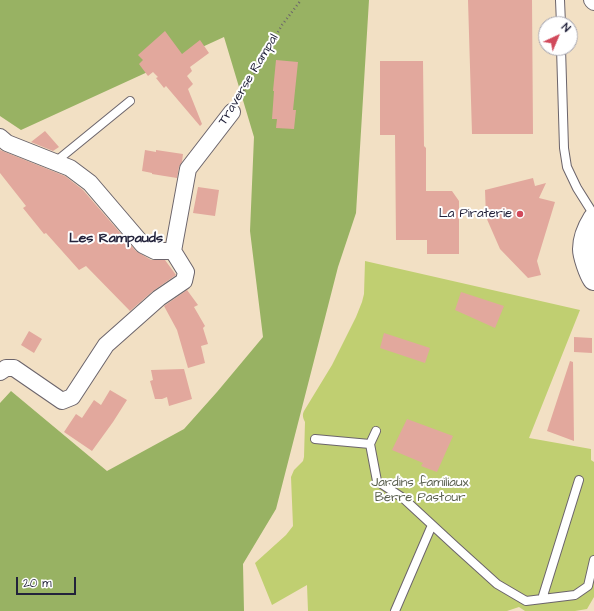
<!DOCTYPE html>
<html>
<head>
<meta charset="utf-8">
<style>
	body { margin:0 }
	#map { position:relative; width:594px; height:611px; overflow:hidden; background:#f2e0c4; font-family:"Architects Daughter",sans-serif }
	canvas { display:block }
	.north { position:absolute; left:538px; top:16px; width:40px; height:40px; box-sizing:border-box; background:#fff; border:1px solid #a7a7b1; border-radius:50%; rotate:44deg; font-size:11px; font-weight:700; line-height:16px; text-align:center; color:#22223b }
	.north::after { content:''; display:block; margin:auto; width:14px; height:18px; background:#d1495b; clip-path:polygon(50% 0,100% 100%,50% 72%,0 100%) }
	.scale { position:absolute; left:16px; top:577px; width:60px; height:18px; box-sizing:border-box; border:2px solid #22223b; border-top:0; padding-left:5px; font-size:12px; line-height:14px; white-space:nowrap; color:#22223b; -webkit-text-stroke:3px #fff; paint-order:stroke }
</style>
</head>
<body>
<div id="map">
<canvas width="594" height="611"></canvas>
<div class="north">N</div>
<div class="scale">20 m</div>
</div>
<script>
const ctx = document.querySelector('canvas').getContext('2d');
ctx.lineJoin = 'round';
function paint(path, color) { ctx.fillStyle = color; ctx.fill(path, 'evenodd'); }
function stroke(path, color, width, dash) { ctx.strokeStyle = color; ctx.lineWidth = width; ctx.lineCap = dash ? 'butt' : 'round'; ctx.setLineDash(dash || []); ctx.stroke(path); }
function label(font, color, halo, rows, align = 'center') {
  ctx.font = font + ' "Architects Daughter",sans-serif'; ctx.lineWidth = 4; ctx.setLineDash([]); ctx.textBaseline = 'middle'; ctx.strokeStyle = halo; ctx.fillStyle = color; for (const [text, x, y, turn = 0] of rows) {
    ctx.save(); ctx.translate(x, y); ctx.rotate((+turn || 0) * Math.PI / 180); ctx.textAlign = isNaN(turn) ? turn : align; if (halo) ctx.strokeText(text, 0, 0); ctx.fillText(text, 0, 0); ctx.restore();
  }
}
paint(new Path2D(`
	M365 261 580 310 529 438 591 449V460L594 462V597L587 609 575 611H525L519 607 507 611H308L307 585 272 605 255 563 286 535 293 526 291 477 294 470 303 461 304 457 305 422C303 418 302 415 304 411L332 365 356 317 362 302 364 294Z`), '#c0cf71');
paint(new Path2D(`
	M0 0H369L356 213 338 267 276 509 243 564 244 611H0V403L11 391 107 471 184 429 217 392 263 337 250 231 254 137 224 37 21 130 0 116Z`), '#98b263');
paint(new Path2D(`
	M468 0H532L533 134H472Z
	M165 31 182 54 200 40 209 53 190 67 192 71 187 76 193 84 188 89 202 124 200 126 166 86 164 88 156 78 158 77 153 72 148 76 139 64 143 60 138 55Z
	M276 60 298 62 293 110H296L294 129 276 128 277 119H272L274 91H273Z
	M380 61H423L424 146 426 148V191H452L459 201V254H427V240H396L395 135H380Z
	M45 131 59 147 53 151 31 142Z
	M0 150 65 176 83 190 136 251 151 260H165L176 275 153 291 130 311 86 266 79 270 46 233 44 234 23 208 26 206 0 173Z
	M145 150 156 152V150L183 154 182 162 179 167 177 178 152 174V173L142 171Z
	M533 178 535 186 546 183 539 198 555 202 537 261 541 275 528 278 500 249 486 217 485 190Z
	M198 187 219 190 215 216 193 213Z
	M187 290 198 305 194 307 205 326 203 328 208 344 201 346 205 363 188 368 177 330 164 306Z
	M461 292 504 306 495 328 455 310Z
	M29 331 42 339 34 353 21 345Z
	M384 333 430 348 425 363 380 348Z
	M574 337 592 338V353L574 352Z
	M570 361 573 362 574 441 547 431Z
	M184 369 192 399 169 406 167 397 162 399H155L150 381 153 380 151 370Z
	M110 390 127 400 113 422 92 451 64 432 76 414 82 418 94 400 101 405Z
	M407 419 453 436 437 472 421 466 423 463 392 450Z`), '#e2a89d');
const service = new Path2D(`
	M560 0 561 24
	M561 48 564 148 567 167 577 188 594 215
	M54 163 130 101
	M376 431 370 444 377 481 403 498 455 546 497 584 526 601 575 595 588 586 594 560
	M315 439 370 444
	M542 599 579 480
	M395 611 432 525`);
const minor = new Path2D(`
	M592 0 594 2
	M0 137 7 143 70 168 90 183 143 245 155 251H173L186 272 184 281 159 298 106 345 72 397 62 401 14 368H6L0 372
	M173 251 188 169 232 112`);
const primary = new Path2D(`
	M594 219C589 227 584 239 584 249 584 256 590 273 594 279`);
stroke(service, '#6b646b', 10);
stroke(minor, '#6b646b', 18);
stroke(primary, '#6b646b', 24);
stroke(new Path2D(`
	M240 98 282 25 301 0`), '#6b646b', 2.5, [1, 3]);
stroke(service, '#fff', 8);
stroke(minor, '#fff', 16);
stroke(primary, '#fff', 22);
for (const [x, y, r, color] of [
	[520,214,4,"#d1495b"]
]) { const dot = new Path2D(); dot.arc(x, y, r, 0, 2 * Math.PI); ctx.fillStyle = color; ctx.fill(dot); stroke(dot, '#fff', 1.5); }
label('13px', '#22223b', '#fff', [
	["Traverse Rampal",249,80,-59]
]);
label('13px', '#22223b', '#fff', [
	["La Piraterie",512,214]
], 'right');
label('13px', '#595f4e', '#fff', [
	["Jardins familiaux",420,483],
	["Berre Pastour",420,498]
]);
label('bold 14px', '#22223b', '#fff', [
	["Les Rampauds",116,239]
]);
</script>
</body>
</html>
